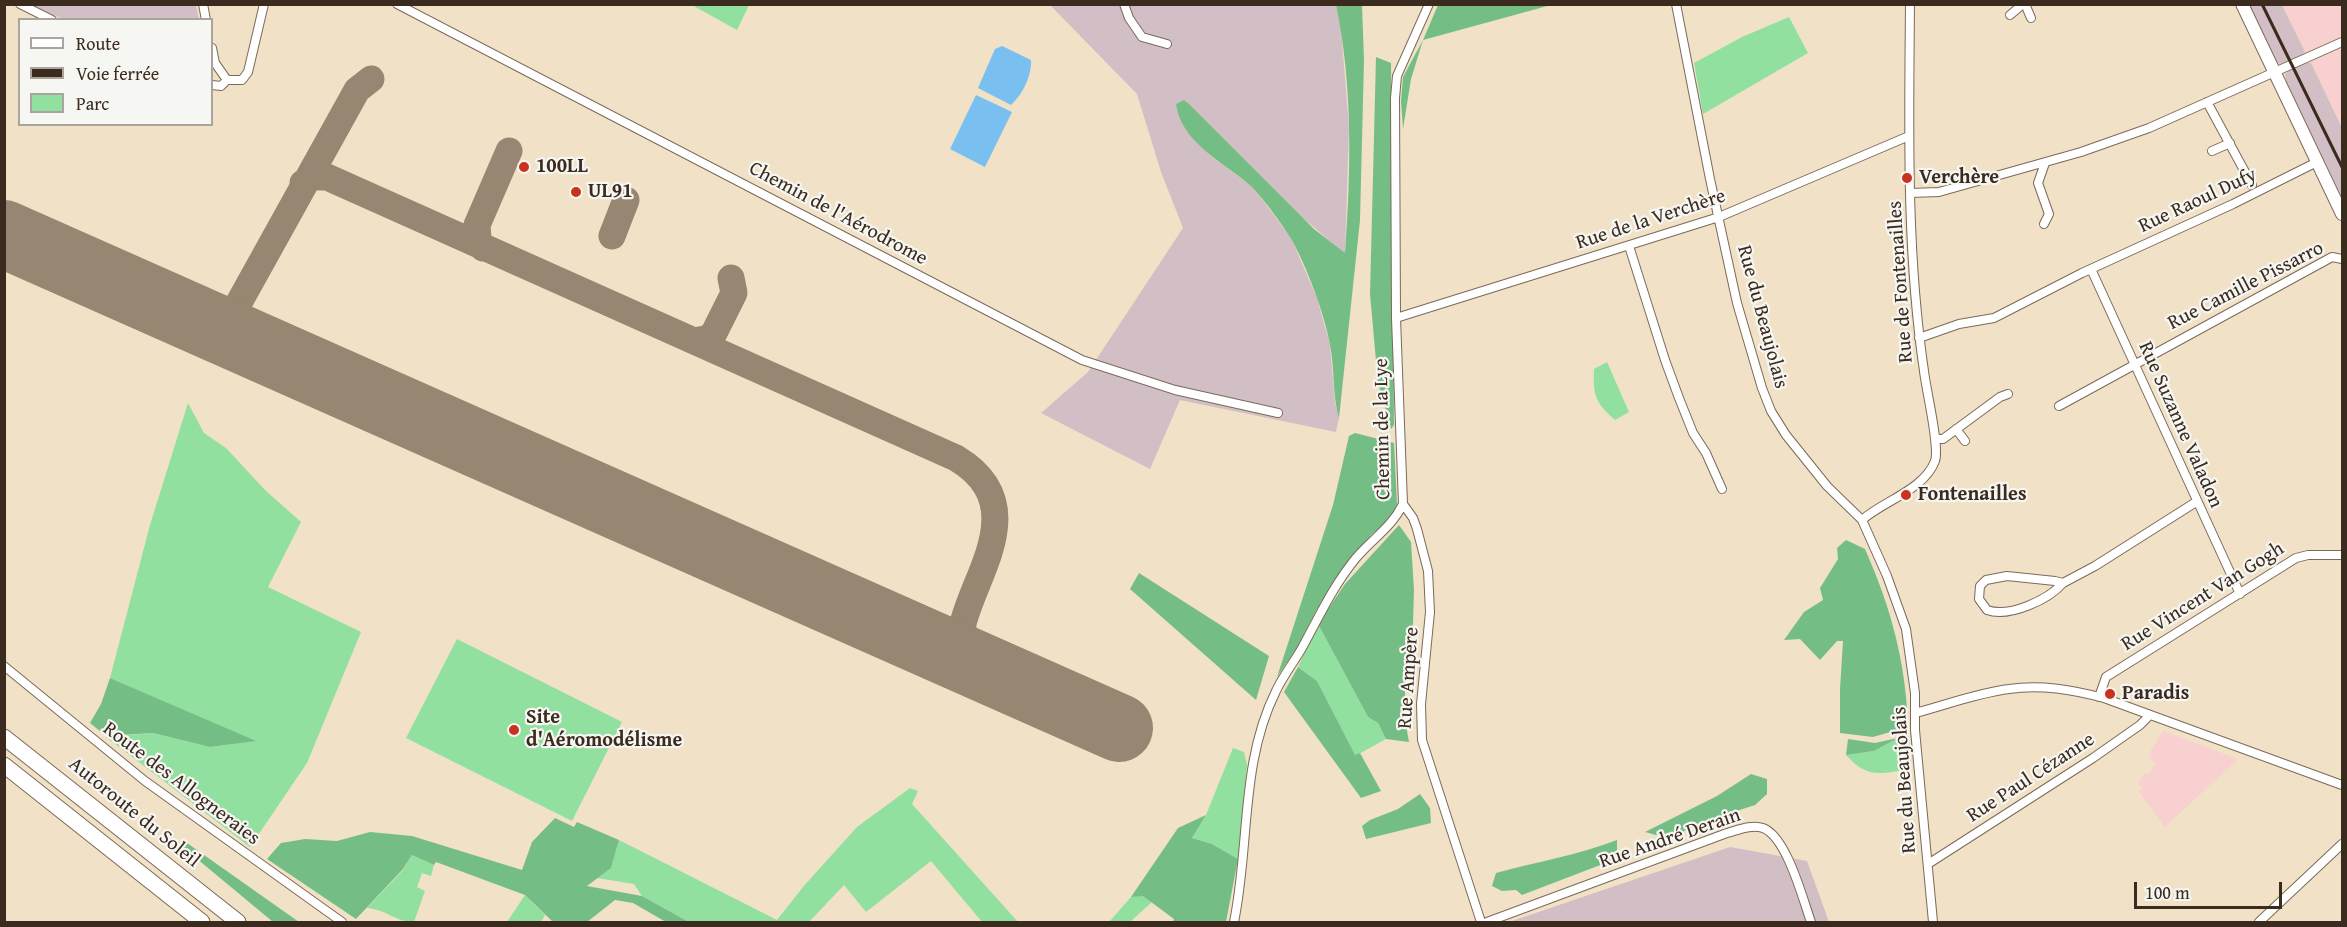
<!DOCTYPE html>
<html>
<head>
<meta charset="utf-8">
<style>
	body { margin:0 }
	#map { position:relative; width:2347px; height:927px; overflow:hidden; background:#f1e1c6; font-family:"Gentium Book Plus",serif }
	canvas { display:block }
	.frame { position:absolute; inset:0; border:6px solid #3b2a1e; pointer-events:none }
	.legend { position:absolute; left:18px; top:18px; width:195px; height:108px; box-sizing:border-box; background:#f6f6f2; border:2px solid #aba49d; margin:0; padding:8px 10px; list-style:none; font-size:18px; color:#3b2a1e }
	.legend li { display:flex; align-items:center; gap:12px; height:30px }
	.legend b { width:30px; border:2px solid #aba49d }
	.scale { position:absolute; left:2134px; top:882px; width:148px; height:27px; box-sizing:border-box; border:3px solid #3b2a1e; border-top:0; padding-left:8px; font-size:18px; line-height:21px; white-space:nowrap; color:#3b2a1e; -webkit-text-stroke:4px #f6f6f2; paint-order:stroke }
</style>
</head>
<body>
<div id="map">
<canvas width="2347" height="927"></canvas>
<div class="frame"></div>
<ul class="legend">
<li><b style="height:8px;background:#fff"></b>Route</li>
<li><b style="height:8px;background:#3b2a1e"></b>Voie ferrée</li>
<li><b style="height:16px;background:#91e09f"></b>Parc</li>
</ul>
<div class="scale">100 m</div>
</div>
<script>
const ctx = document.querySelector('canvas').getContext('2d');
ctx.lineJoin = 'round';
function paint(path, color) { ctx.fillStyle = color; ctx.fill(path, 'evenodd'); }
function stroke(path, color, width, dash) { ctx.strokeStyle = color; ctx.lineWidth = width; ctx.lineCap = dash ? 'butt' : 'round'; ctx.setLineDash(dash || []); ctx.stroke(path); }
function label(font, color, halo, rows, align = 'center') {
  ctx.font = font + ' "Gentium Book Plus",serif'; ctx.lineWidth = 4.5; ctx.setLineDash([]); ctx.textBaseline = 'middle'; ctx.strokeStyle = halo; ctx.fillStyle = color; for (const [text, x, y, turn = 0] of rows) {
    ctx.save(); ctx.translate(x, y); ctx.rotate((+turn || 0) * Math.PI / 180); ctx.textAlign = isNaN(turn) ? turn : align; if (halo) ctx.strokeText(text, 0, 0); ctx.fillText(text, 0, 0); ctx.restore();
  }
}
paint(new Path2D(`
	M2282 5H2342V128L2305 52Z
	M2163 731 2238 759 2165 827 2139 792 2142 787 2138 784 2145 773 2149 774 2156 762 2149 758 2151 753 2150 752Z`), '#f7d0cf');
paint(new Path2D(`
	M30 5H196L199 19H63Z
	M1050 5H1336L1341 28 1349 128 1345 254 1177 110 1187 131 1211 156 1253 187 1291 238 1317 298 1330 345 1335 402 1339 418 1336 432 1180 400 1150 469 1041 413 1088 372 1183 228 1161 172 1137 94Z
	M2246 5H2282L2305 52 2300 57 2304 63H2311L2342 128V198L2287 85 2285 74 2291 69 2288 63 2280 64 2275 61Z
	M1730 847 1807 861 1829 922H1509Z`), '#d2bec5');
paint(new Path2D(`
	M692 5 748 4 749 5 737 30Z
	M1789 17 1808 53 1703 114 1694 63 1742 37Z
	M1607 362 1629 412 1615 420C1595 402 1593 396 1594 369Z
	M188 403 204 433 226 448 265 490 301 522 268 587 361 632 307 763 250 847 106 737 153 733 210 747 254 741 110 678 150 525Z
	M1318 624 1368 717 1378 723 1386 739 1355 756 1317 681 1298 667Z
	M457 639 622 722 572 821 406 738Z
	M1909 736 1911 769C1882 773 1868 780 1846 755L1874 751 1898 738Z
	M1233 748 1244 752 1247 765 1238 859 1212 844 1192 838 1206 815Z
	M910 788 918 791 912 804 1018 922H982L931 861 866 912 844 885 809 922H689L642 896 634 884 597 878 611 868 619 840 777 920 803 887 857 827Z
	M412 855 434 865 431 876 422 873 417 887 425 891 414 922C396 922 385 909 367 908L403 870Z
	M525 895 545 915 541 922H507Z
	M1143 895 1152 902 1130 922H1109L1131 897Z`), '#91e09f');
paint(new Path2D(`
	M1336 5H1362L1364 60 1360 220 1339 418C1332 394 1335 369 1330 345 1325 315 1306 264 1290 237 1282 224 1262 197 1251 186 1225 163 1181 143 1176 104L1184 100 1190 105 1314 229 1345 253C1351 172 1353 85 1336 5Z
	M1438 5H1551L1423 40 1411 79 1403 129 1401 101 1403 77 1423 40Z
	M1376 57 1391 63 1394 425 1391 429 1378 383 1370 294Z
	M1355 433 1394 443 1397 504 1391 518 1372 534 1340 572 1316 611 1300 643 1277 677 1333 505 1349 436Z
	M1399 525 1411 542 1414 590 1413 624 1405 692V719L1409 742 1386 739 1378 723 1368 717 1318 624 1345 584Z
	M1846 540 1865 549C1891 608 1906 662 1908 727L1873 737 1840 733V689L1843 641H1837L1820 660 1800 639 1784 640 1804 612 1823 600 1820 588 1838 559 1837 548Z
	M1139 573 1269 656 1256 700 1130 589Z
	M1298 667 1317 681 1355 755 1360 753 1381 791 1361 798 1284 692Z
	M110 678 256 741 210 747 153 733 106 736 90 723 101 704Z
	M1898 738 1874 751 1846 755 1848 739 1875 743Z
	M1751 774 1767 779V794L1755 805 1706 821 1680 833 1656 835 1645 832 1717 796Z
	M1420 794 1430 808 1431 823 1366 839 1362 826 1370 820 1398 809Z
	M1206 815 1192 838 1212 844 1238 859 1226 922H1173L1174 919 1143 896 1131 897 1178 828Z
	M555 818 574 827 577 822 619 840 611 868 587 886 642 896 689 922H666L633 903 615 900 587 922H553L525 895 436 862 434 865 412 855 403 869 356 919 267 859 281 843 305 839 337 841 370 832 412 836 522 870 532 842Z
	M1617 840V854L1608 862 1522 895 1516 890 1502 891 1492 886 1496 873C1536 862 1578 855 1617 840Z
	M187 843 299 922H273L184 848Z`), '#74be86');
paint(new Path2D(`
	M1002 46 1031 60C1032 75 1023 94 1011 105L978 88 995 49Z
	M976 95 1012 112 985 167 950 149Z`), '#79c0f1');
stroke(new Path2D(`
	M303 183 312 177H327L694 341 705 339 713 335 734 293 731 278
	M612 236 626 200
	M483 248 478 239 477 225 509 151
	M207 324 222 323 236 308
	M238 338C230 329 231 319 236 308L357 90 371 79
	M694 341 956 458C1055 517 929 617 969 662
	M931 645 951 640 963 626`), '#968672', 27);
stroke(new Path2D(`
	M4 234 1119 728`), '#968672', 68);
const minor = new Path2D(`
	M20 4 52 20
	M203 4 206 20
	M397 4 1082 360 1175 390 1278 413
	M1124 4 1129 18 1142 37 1167 44
	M1676 4 1710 179 1737 303 1762 388 1771 411 1786 435 1827 486 1862 520 1887 576 1906 629 1915 693V730L1933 922
	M2025 4 2031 18
	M2010 15 2023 4
	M212 48 215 63 227 80
	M212 85 221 86 227 80H242L248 72 264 4
	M2207 102 2252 185
	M2212 151 2230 143
	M1910 193 1939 192 2081 152 2149 128 2342 42
	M2044 224 2049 214 2038 183 2045 163
	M1629 246 1665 360 1679 398 1693 433 1706 453 1722 489
	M2091 269 2240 594
	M1396 318 1719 217 1909 136
	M1919 338 1959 324 1994 318 2082 273 2233 204 2317 162
	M2059 406 2332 257 2342 259
	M1956 429 1965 441
	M1936 439H1943L2000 397 2008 394
	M1403 504 1413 518 1417 529 1428 571 1430 612 1421 704 1422 740 1481 922
	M1862 520C1883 501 1924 490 1935 461 1940 446 1926 390 1924 371 1906 250 1909 127 1910 4
	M2007 576 2055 581 2063 583C2048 600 2009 618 1987 610L1979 599 1980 586 1986 580Z
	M2063 583 2095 566 2196 502
	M4 666 145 781 342 922
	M2099 697 2106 677 2296 558 2308 555H2342
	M1915 713C1946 705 1977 693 2009 689 2041 684 2073 690 2104 698L2342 785
	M1928 864 2093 758 2140 725 2150 715
	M1234 922C1250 845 1240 763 1276 691 1283 676 1294 662 1302 648 1319 617 1333 586 1356 558 1372 539 1392 527 1403 504L1396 318 1395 98 1397 76 1429 4
	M1487 922 1727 833C1738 830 1752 824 1763 828 1787 837 1803 900 1811 922
	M2259 922 2342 844`);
const secondary = new Path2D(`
	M2242 4 2342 214`);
const motorway = new Path2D(`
	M4 737 238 922
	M4 765 202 922`);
stroke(minor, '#7b6a59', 10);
stroke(secondary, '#7b6a59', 14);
stroke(motorway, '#7b6a59', 17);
stroke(minor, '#fff', 8);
stroke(secondary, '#fff', 12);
stroke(motorway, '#fff', 15);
stroke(new Path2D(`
	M2262 4 2342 167`), '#3b2a1e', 3);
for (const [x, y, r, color] of [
	[524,167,6,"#c8321e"],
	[1907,178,6,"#c8321e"],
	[576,192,6,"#c8321e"],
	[1906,495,6,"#c8321e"],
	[2110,694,6,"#c8321e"],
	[514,730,6,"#c8321e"]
]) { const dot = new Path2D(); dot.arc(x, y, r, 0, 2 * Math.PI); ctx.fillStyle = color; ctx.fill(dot); stroke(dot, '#f6f6f2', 2); }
label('bold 20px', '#3b2a1e', '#f6f6f2', [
	["100LL",536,167],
	["Verchère",1919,178],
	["UL91",588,192],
	["Fontenailles",1918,495],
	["Paradis",2122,694],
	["Site",526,718],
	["d'Aéromodélisme",526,741]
], 'left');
label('20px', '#3b2a1e', '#f6f6f2', [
	["Rue Raoul Dufy",2198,201,-25],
	["Chemin de l'Aérodrome",838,214,28],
	["Rue de la Verchère",1651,220,-18],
	["Rue de Fontenailles",1901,282,-94],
	["Rue Camille Pissarro",2246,286,-27],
	["Rue du Beaujolais",1762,317,75],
	["Rue Suzanne Valadon",2180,425,66],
	["Chemin de la Lye",1383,429,-91],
	["Rue Vincent Van Gogh",2203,597,-32],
	["Rue Ampère",1409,678,-86],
	["Rue Paul Cézanne",2031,778,-33],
	["Rue du Beaujolais",1905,780,-94],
	["Route des Allogneraies",181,784,37],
	["Autoroute du Soleil",134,813,39],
	["Rue André Derain",1670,839,-19]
]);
</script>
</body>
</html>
